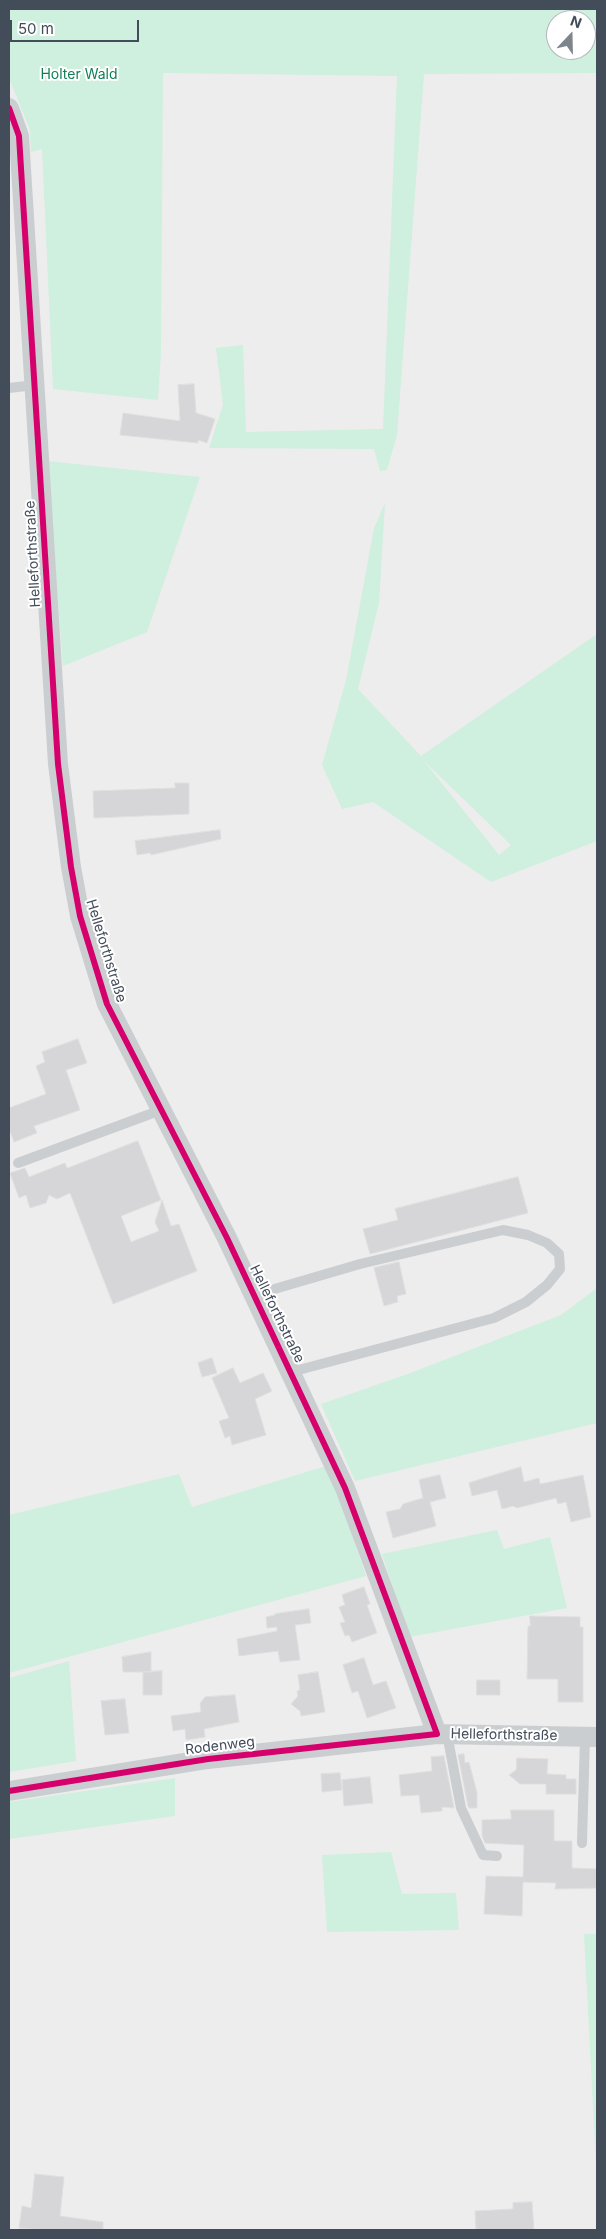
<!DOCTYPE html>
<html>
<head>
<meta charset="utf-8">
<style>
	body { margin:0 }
	#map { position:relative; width:606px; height:2239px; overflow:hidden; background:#eeeded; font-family:Inter,sans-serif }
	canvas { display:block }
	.frame { position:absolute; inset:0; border:10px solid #434d5a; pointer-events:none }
	.north { position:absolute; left:546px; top:10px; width:50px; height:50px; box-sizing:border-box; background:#fff; border:1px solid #b4b8bd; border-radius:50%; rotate:21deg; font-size:14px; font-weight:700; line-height:20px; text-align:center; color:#434d5a }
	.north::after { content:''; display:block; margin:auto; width:18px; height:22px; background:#7f858d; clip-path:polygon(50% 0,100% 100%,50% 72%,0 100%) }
	.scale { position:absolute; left:10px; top:20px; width:129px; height:22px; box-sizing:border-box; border:2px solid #434d5a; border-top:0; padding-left:6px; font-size:15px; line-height:18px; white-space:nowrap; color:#434d5a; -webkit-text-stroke:4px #fff; paint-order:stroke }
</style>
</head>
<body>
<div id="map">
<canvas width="606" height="2239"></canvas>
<div class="frame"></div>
<div class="north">N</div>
<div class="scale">50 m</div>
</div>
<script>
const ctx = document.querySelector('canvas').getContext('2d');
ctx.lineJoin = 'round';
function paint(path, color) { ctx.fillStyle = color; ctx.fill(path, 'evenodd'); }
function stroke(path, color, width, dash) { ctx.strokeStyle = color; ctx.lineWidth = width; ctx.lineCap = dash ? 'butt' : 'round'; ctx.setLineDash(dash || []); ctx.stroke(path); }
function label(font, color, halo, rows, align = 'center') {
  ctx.font = font + ' Inter,sans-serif'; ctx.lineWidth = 4; ctx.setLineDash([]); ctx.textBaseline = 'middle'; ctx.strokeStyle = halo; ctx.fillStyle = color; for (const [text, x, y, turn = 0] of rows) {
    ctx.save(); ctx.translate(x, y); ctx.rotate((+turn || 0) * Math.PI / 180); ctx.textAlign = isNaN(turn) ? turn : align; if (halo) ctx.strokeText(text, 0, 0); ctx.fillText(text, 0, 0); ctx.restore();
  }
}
paint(new Path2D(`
	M9 9H597V73L424 74 397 435 387 470 380 471 374 449 209 448 223 405 216 348 243 345 246 432 383 429 397 76 163 73 161 353 158 400 53 389 42 149 31 152 30 130 9 78ZM556 20H586V50H556Z
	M47 461 200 477 147 632 63 666Z
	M385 503 379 603 358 689 421 756 597 634V841L491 882 373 802 342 809 322 765 346 680 374 528ZM424 761 511 845 499 855Z
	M597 1288V1423L355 1481 321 1404 405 1375 561 1315Z
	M326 1466 338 1492 366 1576 9 1673V1515L179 1474 192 1507Z
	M497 1530 504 1549 550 1537 567 1608 409 1637 382 1554Z
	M69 1661 76 1761 9 1772V1678Z
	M175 1778V1816L9 1839V1802Z
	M391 1852 402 1894 456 1893 459 1930 327 1932 322 1855Z
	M584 1934H597V2184Z`), '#cfefdf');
const building = new Path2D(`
	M194 384 196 413 215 419 207 443 198 440V443L120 435 123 413 180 421 178 385Z
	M175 783H189V814L94 818 93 791 175 788Z
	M220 830 221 839 151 855 150 853 137 855 135 841Z
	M78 1039 87 1063 66 1070 80 1110 34 1126 37 1133 14 1142 9 1129V1108L46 1094 36 1066 45 1062 42 1052Z
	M138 1141 161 1200 121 1216 131 1242 159 1231 155 1222 162 1200 171 1226 179 1224 197 1271 113 1304 70 1193 57 1199 49 1195 46 1203 30 1208 26 1195 19 1198 10 1173 25 1168 29 1177 65 1163 67 1168Z
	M518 1177 528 1213 370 1254 363 1229 398 1220 395 1209Z
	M399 1262 406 1294 397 1296 398 1302 384 1306 374 1268Z
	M212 1358 217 1373 202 1377 198 1363Z
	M233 1368 240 1383 263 1373 272 1391 255 1399 266 1435 232 1445 230 1436 225 1438 219 1421 229 1418 212 1378Z
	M521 1467 524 1482 539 1478 540 1484 583 1475 591 1517 571 1522 566 1502 558 1504 556 1498 517 1508 513 1506 502 1509 497 1490 472 1496 469 1483Z
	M440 1475 446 1498 430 1502 436 1526 393 1538 386 1512 400 1509 403 1504 423 1498 419 1480Z
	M364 1587 370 1604 367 1605 377 1633 352 1642 349 1635 345 1636 340 1623 345 1622 339 1607 345 1605 342 1595Z
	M309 1609 311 1623 295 1625 300 1660 280 1662 278 1651 239 1656 237 1639 277 1631V1627L267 1628 266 1617 275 1615V1614Z
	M530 1616 580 1617V1627H583V1702H558V1679H527L528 1626H530Z
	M151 1652V1672H123L122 1657Z
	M364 1658 373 1685 386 1681 396 1708 367 1718 358 1691 352 1693 343 1665Z
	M162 1671V1695H143V1672Z
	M318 1672 325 1712 301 1716 300 1711 291 1704 298 1696 297 1691 300 1690 298 1675Z
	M477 1680H500V1695H477Z
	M235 1695 239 1722 204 1729 205 1737 186 1740 185 1729 173 1731 171 1716 201 1712 200 1703 205 1697Z
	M125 1699 129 1733 105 1735 101 1701Z
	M464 1754 465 1763 469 1762 477 1793V1808H469L468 1806 458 1755Z
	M444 1756 454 1808 442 1807V1811L421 1813 419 1795 401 1796 399 1775 432 1771 431 1757Z
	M517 1758 548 1759 547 1774 566 1775V1779H576V1794H546V1784H520L509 1775 516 1770Z
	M340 1773 342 1790 322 1792 321 1774Z
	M370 1777 373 1803 344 1806 342 1780Z
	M511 1810H554V1841H572V1868L597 1869V1888L555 1889 556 1883 523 1882 522 1916 484 1914 486 1876 523 1877 524 1845 485 1843 482 1836V1820L511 1819Z
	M35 2174 64 2177 60 2216 103 2222V2230H43L19 2228 22 2206 31 2208Z
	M532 2202 534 2230H476L475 2211 513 2209V2203Z`);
paint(building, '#d6d6d9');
stroke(building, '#dfdfe0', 1);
stroke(new Path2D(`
	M9 388 35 385
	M18 1163 161 1110
	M254 1295 360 1264 503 1230 528 1235 547 1243 559 1254 560 1269 547 1285 526 1302 494 1318 291 1372
	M447 1734 461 1808 483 1855 497 1856
	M582 1843 585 1737`), '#cbced1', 10);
stroke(new Path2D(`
	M9 108 19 136 58 764 71 867 80 916 107 1004 227 1238 345 1488 437 1734
	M9 1791 208 1759 437 1734 597 1737`), '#cbced1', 20);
stroke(new Path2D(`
	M9 108 19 136 58 764 71 867 80 916 107 1004 227 1238 345 1488 437 1734 208 1759 9 1791`), '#d6006c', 6);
label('14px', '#117f55', '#fff', [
	["Holter Wald",79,75]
]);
label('14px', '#434d5a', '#fff', [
	["Helleforthstraße",33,554,-93],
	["Helleforthstraße",106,951,73],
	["Helleforthstraße",277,1314,64],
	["Helleforthstraße",504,1735,1],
	["Rodenweg",220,1746,-7]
]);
</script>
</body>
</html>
